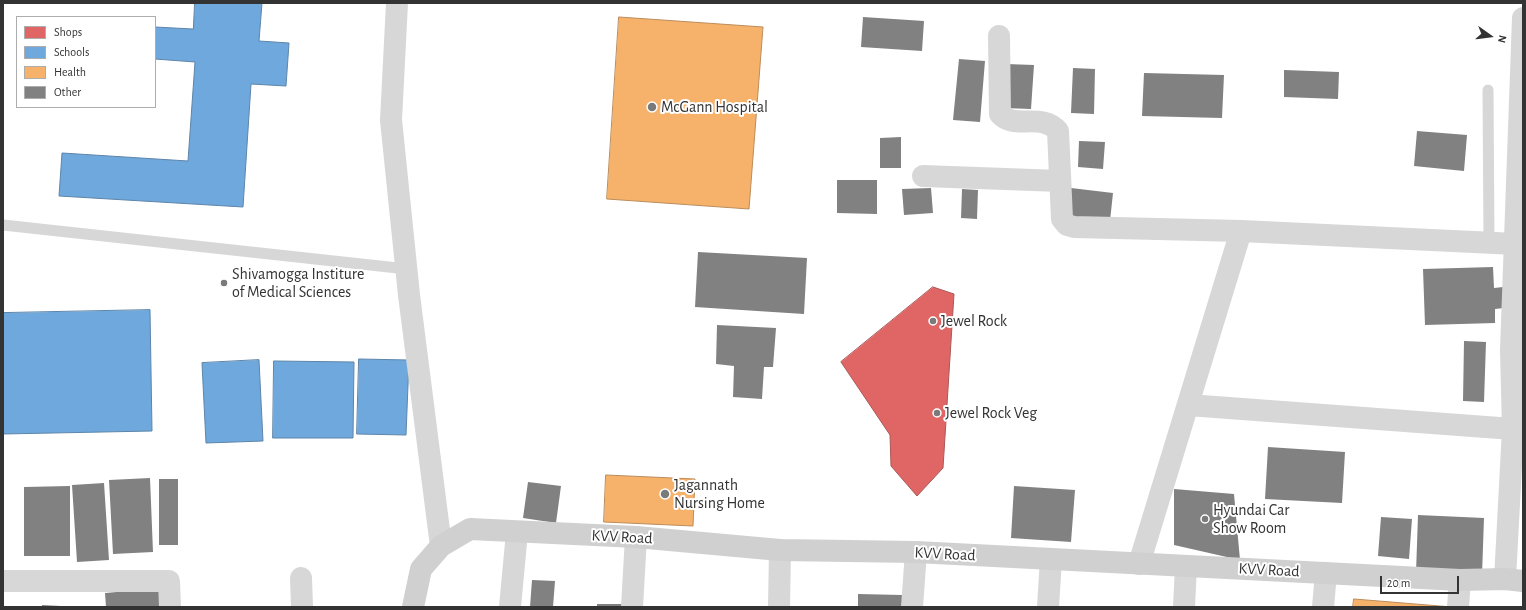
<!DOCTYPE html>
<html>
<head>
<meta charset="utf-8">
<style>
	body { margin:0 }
	#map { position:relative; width:1526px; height:610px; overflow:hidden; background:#fff; font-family:"Alegreya Sans",sans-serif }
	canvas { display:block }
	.frame { position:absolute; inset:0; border:4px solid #333; pointer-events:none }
	.legend { position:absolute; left:16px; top:16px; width:140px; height:92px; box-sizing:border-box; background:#fff; border:1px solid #adadad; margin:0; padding:5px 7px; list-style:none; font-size:12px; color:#333 }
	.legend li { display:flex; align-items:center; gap:8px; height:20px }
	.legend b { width:20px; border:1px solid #adadad }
	.north { position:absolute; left:1470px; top:16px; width:40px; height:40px; -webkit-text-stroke:3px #fff; paint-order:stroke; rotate:104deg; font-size:11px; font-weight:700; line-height:16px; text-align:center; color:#333 }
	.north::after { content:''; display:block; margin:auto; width:14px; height:18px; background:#333; clip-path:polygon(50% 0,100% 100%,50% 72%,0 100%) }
	.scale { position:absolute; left:1380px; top:576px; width:79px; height:18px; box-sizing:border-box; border:2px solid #333; border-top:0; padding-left:5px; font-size:12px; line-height:14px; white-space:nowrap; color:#333; -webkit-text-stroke:3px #fff; paint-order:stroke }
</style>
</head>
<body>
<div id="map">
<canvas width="1526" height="610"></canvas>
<div class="frame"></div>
<ul class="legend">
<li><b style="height:11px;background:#e06666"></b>Shops</li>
<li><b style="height:11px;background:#6fa8dc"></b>Schools</li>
<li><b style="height:11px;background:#f6b26b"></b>Health</li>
<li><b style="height:11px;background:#818181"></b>Other</li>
</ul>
<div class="north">N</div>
<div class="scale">20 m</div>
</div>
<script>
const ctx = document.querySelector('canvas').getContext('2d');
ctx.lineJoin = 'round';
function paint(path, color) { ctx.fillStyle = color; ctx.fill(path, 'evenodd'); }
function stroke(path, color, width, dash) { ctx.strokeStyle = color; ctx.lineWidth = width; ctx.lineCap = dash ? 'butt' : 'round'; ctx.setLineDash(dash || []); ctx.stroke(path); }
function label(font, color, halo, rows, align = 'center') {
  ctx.font = font + ' "Alegreya Sans",sans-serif'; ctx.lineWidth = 4; ctx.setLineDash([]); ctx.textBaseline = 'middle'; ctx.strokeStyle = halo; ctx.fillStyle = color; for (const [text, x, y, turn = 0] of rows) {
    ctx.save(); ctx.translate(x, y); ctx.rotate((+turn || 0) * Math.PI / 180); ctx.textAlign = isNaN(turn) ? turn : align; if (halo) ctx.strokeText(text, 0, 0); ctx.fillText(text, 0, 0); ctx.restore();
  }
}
const shops = new Path2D(`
	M933 287 954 294 943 468 917 496 891 466 890 435 841 362Z`);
paint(shops, '#e06666');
stroke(shops, '#ac5757', 1);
const schools = new Path2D(`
	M195 3H262L259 41 289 43 286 86 251 84 243 207 59 196 62 153 188 161 195 62 155 59V27L193 29Z
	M150 310 152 431 3 434V313Z
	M359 359 409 360 406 435 357 434Z
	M259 360 263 441 206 443 202 363Z
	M274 361 354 362 353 438H273Z`);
paint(schools, '#6fa8dc');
stroke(schools, '#5d85a9', 1);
const health = new Path2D(`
	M619 17 763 27 749 209 607 199Z
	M606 475 695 479 693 526 604 522Z
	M1354 599 1452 607H1353Z`);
paint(health, '#f6b26b');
stroke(health, '#bc8c5a', 1);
paint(new Path2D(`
	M863 17 924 21 922 51 861 47Z
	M959 59 985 61 980 122 953 120Z
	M1006 64 1034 65 1031 109 1004 108Z
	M1073 68 1095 69 1094 114 1071 113Z
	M1284 70 1339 72 1338 99 1284 97Z
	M1144 73 1224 75 1222 118 1142 116Z
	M1417 131 1467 135 1464 171 1414 166Z
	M901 137V168H880V138Z
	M1079 141 1105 142 1103 169 1078 167Z
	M837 180H877V214L837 213Z
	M931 188 933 213 904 215 902 189Z
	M1071 188 1113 193 1110 221 1067 216Z
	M962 189 978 190 977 219 961 218Z
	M698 252 807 258 804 314 695 307Z
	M1493 267 1494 288 1503 287 1504 308 1495 309V323L1425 325 1423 269Z
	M717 325 776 328 773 367H764L762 399 733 397 734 366 716 364Z
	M1464 341 1486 342 1484 402 1463 401Z
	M1268 447 1345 452 1342 503 1265 499Z
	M150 478 153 552 113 554 109 480Z
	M159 479H178V545H159Z
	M528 482 561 486 556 523 523 518Z
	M104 483 109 560 77 562 72 485Z
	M70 486V556H24V487Z
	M1014 486 1075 490 1071 542 1011 538Z
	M1174 489 1234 494 1240 560 1174 545Z
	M1418 515 1484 518 1482 575 1416 573Z
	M1381 517 1412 519 1409 559 1378 556Z
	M532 580 555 581 553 607H530Z
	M164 588 166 607H106L105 593Z
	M858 594 902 595V607H858Z
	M597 604H622V607H597Z
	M42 605 61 606V607H42Z`), '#818181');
stroke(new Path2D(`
	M1488 90 1489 242
	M3 225 407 269`), '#d7d7d7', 11);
stroke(new Path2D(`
	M397 3 391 120 409 295 441 546
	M999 36 1000 114C1014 130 1042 112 1058 131L1062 219 1067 225 1074 227 1241 231 1516 244
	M923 176 1060 181
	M1188 405 1513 429
	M1139 564 1241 231
	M301 578 302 607
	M1505 579 1513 429 1511 350 1523 18
	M3 581H169L170 607
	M510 607 517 532
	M632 607 636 537
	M779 607 780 550
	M912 607 916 552
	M1048 607 1051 559
	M1184 607 1186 566
	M1323 607 1326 573
	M1458 607 1460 580`), '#d7d7d7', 22);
stroke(new Path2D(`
	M413 607 421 569 441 546 470 529 636 537 780 550 916 552 1460 580 1505 579 1523 581`), '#d0d0d0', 22);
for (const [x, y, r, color] of [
	[652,107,5,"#7a7a7a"],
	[224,283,4,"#7a7a7a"],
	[933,321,4,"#7a7a7a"],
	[937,413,4,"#7a7a7a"],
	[665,494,5,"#7a7a7a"],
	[1205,519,4,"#7a7a7a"]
]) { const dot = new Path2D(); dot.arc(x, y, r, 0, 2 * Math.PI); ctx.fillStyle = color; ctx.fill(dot); stroke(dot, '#fff', 1.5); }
label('16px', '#333', '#fff', [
	["McGann Hospital",661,107],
	["Shivamogga Institure",232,274],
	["of Medical Sciences",232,292],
	["Jewel Rock",941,321],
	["Jewel Rock Veg",945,413],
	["Jagannath",674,485],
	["Nursing Home",674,503],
	["Hyundai Car",1213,510],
	["Show Room",1213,528]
], 'left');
label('16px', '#333', '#fff', [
	["KVV Road",622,537,3],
	["KVV Road",945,554,3],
	["KVV Road",1269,570,3]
]);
</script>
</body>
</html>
